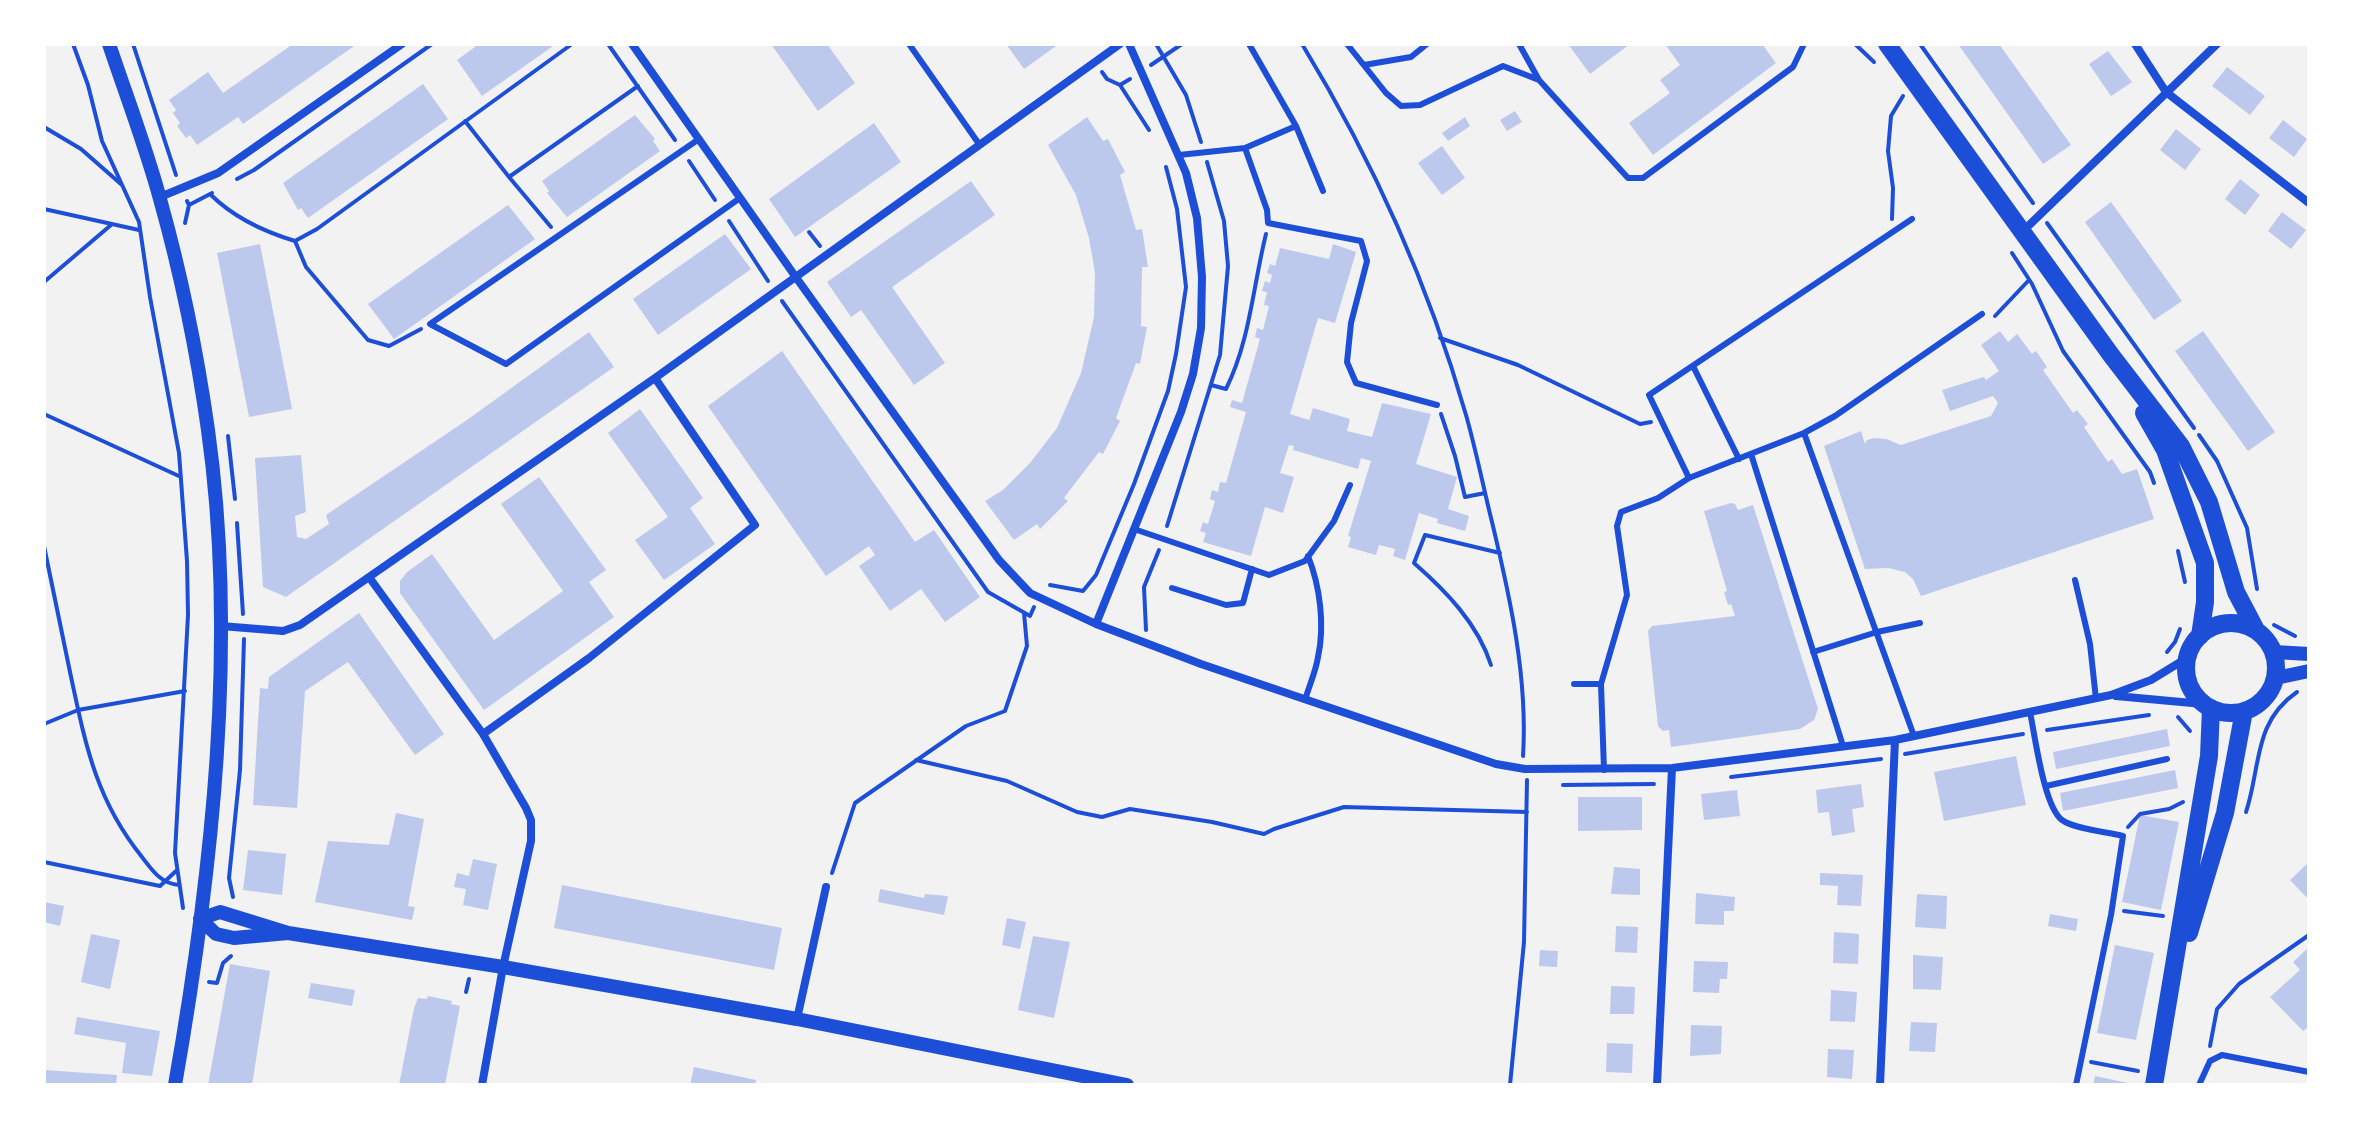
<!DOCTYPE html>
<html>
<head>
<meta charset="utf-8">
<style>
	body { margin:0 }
	#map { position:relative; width:2353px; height:1129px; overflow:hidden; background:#f2f2f2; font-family:Mulish,sans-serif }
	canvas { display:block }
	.frame { position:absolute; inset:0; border:46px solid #fff; pointer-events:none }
</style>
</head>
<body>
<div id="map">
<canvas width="2353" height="1129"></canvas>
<div class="frame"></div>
</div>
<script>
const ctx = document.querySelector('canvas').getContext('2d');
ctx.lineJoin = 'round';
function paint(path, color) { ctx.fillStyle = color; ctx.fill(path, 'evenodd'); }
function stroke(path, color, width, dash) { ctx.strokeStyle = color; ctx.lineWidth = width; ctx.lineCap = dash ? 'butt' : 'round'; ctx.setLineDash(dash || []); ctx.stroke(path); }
paint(new Path2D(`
	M293 44H357L243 124 238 117 197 145 190 135 186 138 177 126 180 123 173 113 176 110 169 100 208 72 223 93Z
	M479 44H556L482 96 457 60Z
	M771 44H827L855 83 818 111Z
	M1006 44H1059L1024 69Z
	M1568 44H1630L1590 74Z
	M1665 44H1762L1776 63 1653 155 1629 123 1670 93 1660 80 1680 65Z
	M1958 44H1999L2071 145 2043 164Z
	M2108 51 2132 82 2111 96 2089 64Z
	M2227 67 2265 96 2250 115 2212 86Z
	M423 84 448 119 308 218 301 208 298 210 283 183Z
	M1515 111 1522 122 1507 131 1500 120Z
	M635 115 655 139 653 141 660 151 567 217 547 193 549 191 542 181Z
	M1087 117 1103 141 1108 139 1125 172 1120 175 1136 230 1142 229 1148 267H1142L1141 326 1147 327 1140 364 1136 363 1116 418 1120 421 1103 454 1099 452 1064 498 1068 501 1040 529 1037 524 1014 540 985 501 1003 490 1030 463 1057 428 1081 373 1094 317 1095 273 1089 238 1076 195 1048 145Z
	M1465 117 1470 126 1448 141 1442 133Z
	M2283 120 2307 139 2294 157 2269 138Z
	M874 123 901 162 795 237 769 199Z
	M2176 129 2201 149 2185 170 2160 150Z
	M1442 146 1465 178 1442 195 1418 163Z
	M2240 179 2260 195 2245 215 2225 199Z
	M971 181 995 215 892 287 945 363 914 385 861 310 851 317 827 282Z
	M2111 202 2182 301 2154 320 2085 222Z
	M508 205 535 239 394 339 368 304Z
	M2282 212 2306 230 2291 249 2268 231Z
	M725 234 751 269 658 335 633 299Z
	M260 244 292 409 249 417 217 253Z
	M1333 244 1356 252 1335 323 1318 318 1290 414 1309 420 1313 408 1350 419 1347 431 1372 437 1382 403 1431 414 1416 464 1457 477 1448 509 1469 516 1465 531 1437 523 1438 519 1419 513 1405 560 1393 556 1395 549 1379 545 1376 555 1348 547 1351 537 1348 536 1371 461 1361 458 1358 469 1293 450 1294 446 1289 445 1280 473 1294 477 1283 513 1265 507 1251 556 1203 542 1206 533 1200 531 1203 522 1208 524 1215 501 1210 499 1212 490 1218 492 1220 482 1226 483 1246 412 1230 407 1232 400 1242 403 1260 339 1255 337 1257 328 1263 330 1269 306 1264 305 1267 292 1262 291 1265 281 1270 283 1272 275 1267 273 1270 264 1275 266 1280 248 1329 259Z
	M2000 331 2008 342 2017 334 2032 354 2036 351 2047 367 2043 370 2073 413 2077 410 2088 424 2084 427 2108 462 2112 459 2122 474 2137 469 2154 519 1921 596 1913 579 1905 572 1888 568 1865 569 1824 446 1861 431 1865 444 1867 440 1874 438 1886 439 1901 445 1991 416 1998 403 1993 396 1950 411 1942 390 1984 377 1986 380 1999 371 1981 345Z
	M2203 331 2275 432 2248 451 2175 351Z
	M589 332 614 367 286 597 263 587 255 458 301 455 306 512 295 516 297 537 306 539 329 524 326 515 467 420Z
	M782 351 915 542 934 530 980 597 945 622 921 589 890 611 859 566 875 555 869 546 826 576 708 406Z
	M640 409 703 498 690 508 715 544 664 580 635 540 668 517 608 433Z
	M539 477 606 570 589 582 614 617 484 710 400 593V581L407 572 432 554 494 640 563 591 501 504Z
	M1731 503 1735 504 1738 510 1753 505 1818 709 1814 720 1800 729 1671 747 1669 730 1663 731 1658 726 1648 631 1652 626 1735 616 1731 604 1728 605 1724 592 1727 591 1704 511Z
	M359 613 444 734 415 755 348 662 305 691 297 808 253 805 260 688 268 689 269 677Z
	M2167 729 2170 746 2056 769 2053 752Z
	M2016 756 2026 805 1944 821 1934 772Z
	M2175 770 2178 788 2063 811 2060 793Z
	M1861 784 1864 807 1852 809 1855 832 1832 836 1829 812 1818 813 1816 790Z
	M1737 790 1740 816 1704 820 1701 794Z
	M1578 797H1642V830L1578 831Z
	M396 813 424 819 408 906 415 907 412 920 315 902 328 841 389 845Z
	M2140 815 2179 822 2161 910 2122 902Z
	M248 850 286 854 282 895 243 890Z
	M473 859 497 864 488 910 463 905 466 889 454 887 457 873 469 876Z
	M2309 862V900L2290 880Z
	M1614 867 1640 869V895L1611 894Z
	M1820 873 1863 875 1861 906 1837 905 1838 886 1820 885Z
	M562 885 782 928 774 970 554 928Z
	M880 889 924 898 925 894 948 896 944 915 878 902Z
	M1696 893 1735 897 1734 911H1724V925L1695 924Z
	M1917 894 1947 896 1946 929 1915 927Z
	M44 902 64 906 60 926 44 922Z
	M2050 914 2078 919 2076 931 2048 926Z
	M1007 918 1026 922 1020 949 1002 945Z
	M1616 926 1638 927 1637 953 1615 952Z
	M1834 932 1859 934 1858 964 1833 963Z
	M91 934 120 940 110 989 81 982Z
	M1033 936 1070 942 1054 1018 1018 1010Z
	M2115 945 2154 953 2136 1040 2097 1033Z
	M2309 947V1026L2303 1031 2270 997 2300 970 2293 962Z
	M1540 950 1558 951 1557 967 1539 966Z
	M1913 955 1943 957 1941 990 1913 989Z
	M1694 961 1728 962 1727 979H1720L1719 993 1693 992Z
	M230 964 270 971 252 1085H208Z
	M311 983 355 990 352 1006 308 998Z
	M1611 986 1635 987 1634 1014H1610Z
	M1831 990 1857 992 1855 1022 1830 1021Z
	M428 996 452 1001 451 1004 460 1006 445 1085H399L414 1008 418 998 427 999Z
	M77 1017 160 1031 152 1076 122 1073 126 1043 74 1034Z
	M1911 1022 1937 1023 1935 1052 1909 1051Z
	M1691 1025 1722 1026 1721 1054 1690 1056Z
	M1607 1043 1633 1044 1632 1073 1606 1072Z
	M1828 1049 1854 1050 1852 1079 1827 1077Z
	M694 1067 756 1080 755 1085H690Z
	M44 1070 117 1075 116 1085H44Z
	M2095 1076 2133 1084 2132 1085H2093Z`), '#bdc9ec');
stroke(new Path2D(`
	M73 44 88 85 102 141 139 222 150 297 179 453 187 561 188 615 175 853 183 908
	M133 44 176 175
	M608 44 675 140
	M1156 44 1186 95 1201 142
	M1302 44C1372 159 1429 286 1466 415 1476 450 1483 486 1492 522 1510 597 1528 678 1523 756
	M1855 44 1874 62
	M1920 44 2033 203
	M1151 65 1182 44
	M1102 72 1107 79 1120 85 1130 79
	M1120 85 1149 130
	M465 121 509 177 638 86
	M44 127 81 149 122 185
	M689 161 715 200
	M509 177 551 227
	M237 179 254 170 432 44
	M210 194C233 217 265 232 295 241L317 229 572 44
	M189 205 212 193
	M44 209 139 230
	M1892 219 1893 188 1888 151 1891 116 1903 96
	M729 221 768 281
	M185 223 189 205 187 201
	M2047 223 2194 428
	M809 232 820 246
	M295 241 306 267 368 340 389 346 421 329
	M2012 253 2032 284 2063 351 2150 472 2154 483
	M44 282 111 225
	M782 301 988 592 1030 616 1034 607
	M1995 316 2029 280
	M1440 338 1518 365 1640 424 1651 422
	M1211 385 1226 389C1250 341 1253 286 1266 234
	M44 414 181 477
	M1441 414 1455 456 1465 497 1485 493
	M2199 435 2217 461 2247 528 2257 589
	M228 436 235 499
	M237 523 243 614
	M1167 526 1220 355 1228 266 1224 221 1207 162
	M44 546C53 588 61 630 70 672 85 742 95 799 142 857 152 870 161 884 179 885
	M2178 551 2185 582
	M1050 585 1083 591 1096 575 1134 484 1168 391 1176 354 1186 287 1177 209 1166 167
	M2274 625 2295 636
	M1146 630 1144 587 1159 550
	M2167 652 2175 642 2180 629
	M1491 665C1478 624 1446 591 1414 563L1425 535 1500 553
	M2178 717 2190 731
	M44 724 78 710 185 691
	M2047 730 2149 715
	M1905 754 2023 734
	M916 760 1007 781 1077 812 1102 817 1130 809 1212 822 1264 834 1274 829 1344 807 1527 812
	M1731 777 1881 759
	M1563 785 1654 784
	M2246 812C2261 767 2253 722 2297 692
	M2128 827 2140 814 2169 809 2183 802
	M44 862 160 886 176 871
	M832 873 855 803 966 726 1005 711 1027 646 1024 613
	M233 897 229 878 240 770 244 639
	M2124 911 2163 916
	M209 982 217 983 223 963 231 956
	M466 992 469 979
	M2210 1046 2217 1009 2239 984 2309 935
	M2091 1062 2138 1071
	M1510 1085 1524 942 1527 780`), '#1d4ed8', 4);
stroke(new Path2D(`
	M909 44 979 144
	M1249 44 1296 126 1323 191
	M1347 44 1386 93 1401 106 1420 105 1503 66 1539 80 1628 178H1643L1793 67 1804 44
	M1519 44 1539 80
	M1364 65 1411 57 1427 44
	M699 139 430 324 506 364 740 198
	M1245 148 1267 210 1268 223 1361 241 1367 261 1351 323 1347 362 1356 383 1437 405
	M1179 155 1245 148 1296 126
	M1912 219 1649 395 1689 478 1804 433 1835 416 1982 314
	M1693 366 1739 459
	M1804 433 1914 736
	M1751 454 1843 746
	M1134 529 1269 575 1305 561 1334 521 1350 485
	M2075 580 2090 644 2096 699
	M1172 588 1226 605 1243 603 1252 569
	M1813 652 1877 632 1920 623
	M1574 684H1601
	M1305 700C1309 686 1316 671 1318 657 1325 625 1320 586 1308 556
	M2030 712C2035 736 2044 807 2062 820 2074 829 2107 832 2123 836L2111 915 2076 1085
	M1604 770 1601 684 1627 595 1617 526 1621 512 1658 498 1689 478
	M2046 786 2167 759
	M2199 1085 2210 1061 2222 1055 2309 1072`), '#1d4ed8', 6);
stroke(new Path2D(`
	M632 44 795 276 999 560 1030 593 1096 624 1201 664 1496 764 1525 769 1672 768 1895 740 2111 695 2151 680 2187 658
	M2135 44 2166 92 2309 203
	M160 197 218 173 402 44
	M2023 231 2217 44
	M369 577 483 734 526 808 531 820V841L503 967 482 1085
	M1096 624 1181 412 1193 374 1201 328 1202 277 1197 218 1186 173 1129 44
	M221 626 283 631 300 625 655 378 1120 44
	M2116 696 2203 704
	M483 734 589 658 755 525 655 378
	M797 1019 826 887
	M1657 1085 1672 768
	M1880 1085 1895 740`), '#1d4ed8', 8);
stroke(new Path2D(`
	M109 44C126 95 146 147 160 199 181 274 197 352 208 430 238 643 212 874 175 1085
	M2274 652 2309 654
	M2276 678 2309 671
	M288 933 234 938 216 934 200 919 220 912 288 933 503 967 797 1019 1127 1085`), '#1d4ed8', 14);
stroke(new Path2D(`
	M1887 44 2111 355 2181 446 2209 502 2236 592 2256 630
	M2144 413 2165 450 2205 563V602L2200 636
	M2186 668a45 45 0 1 1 90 0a45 45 0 1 1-90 0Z
	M2189 933 2225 813 2244 711
	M2154 1085 2209 756 2211 708`), '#1d4ed8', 18);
</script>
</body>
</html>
